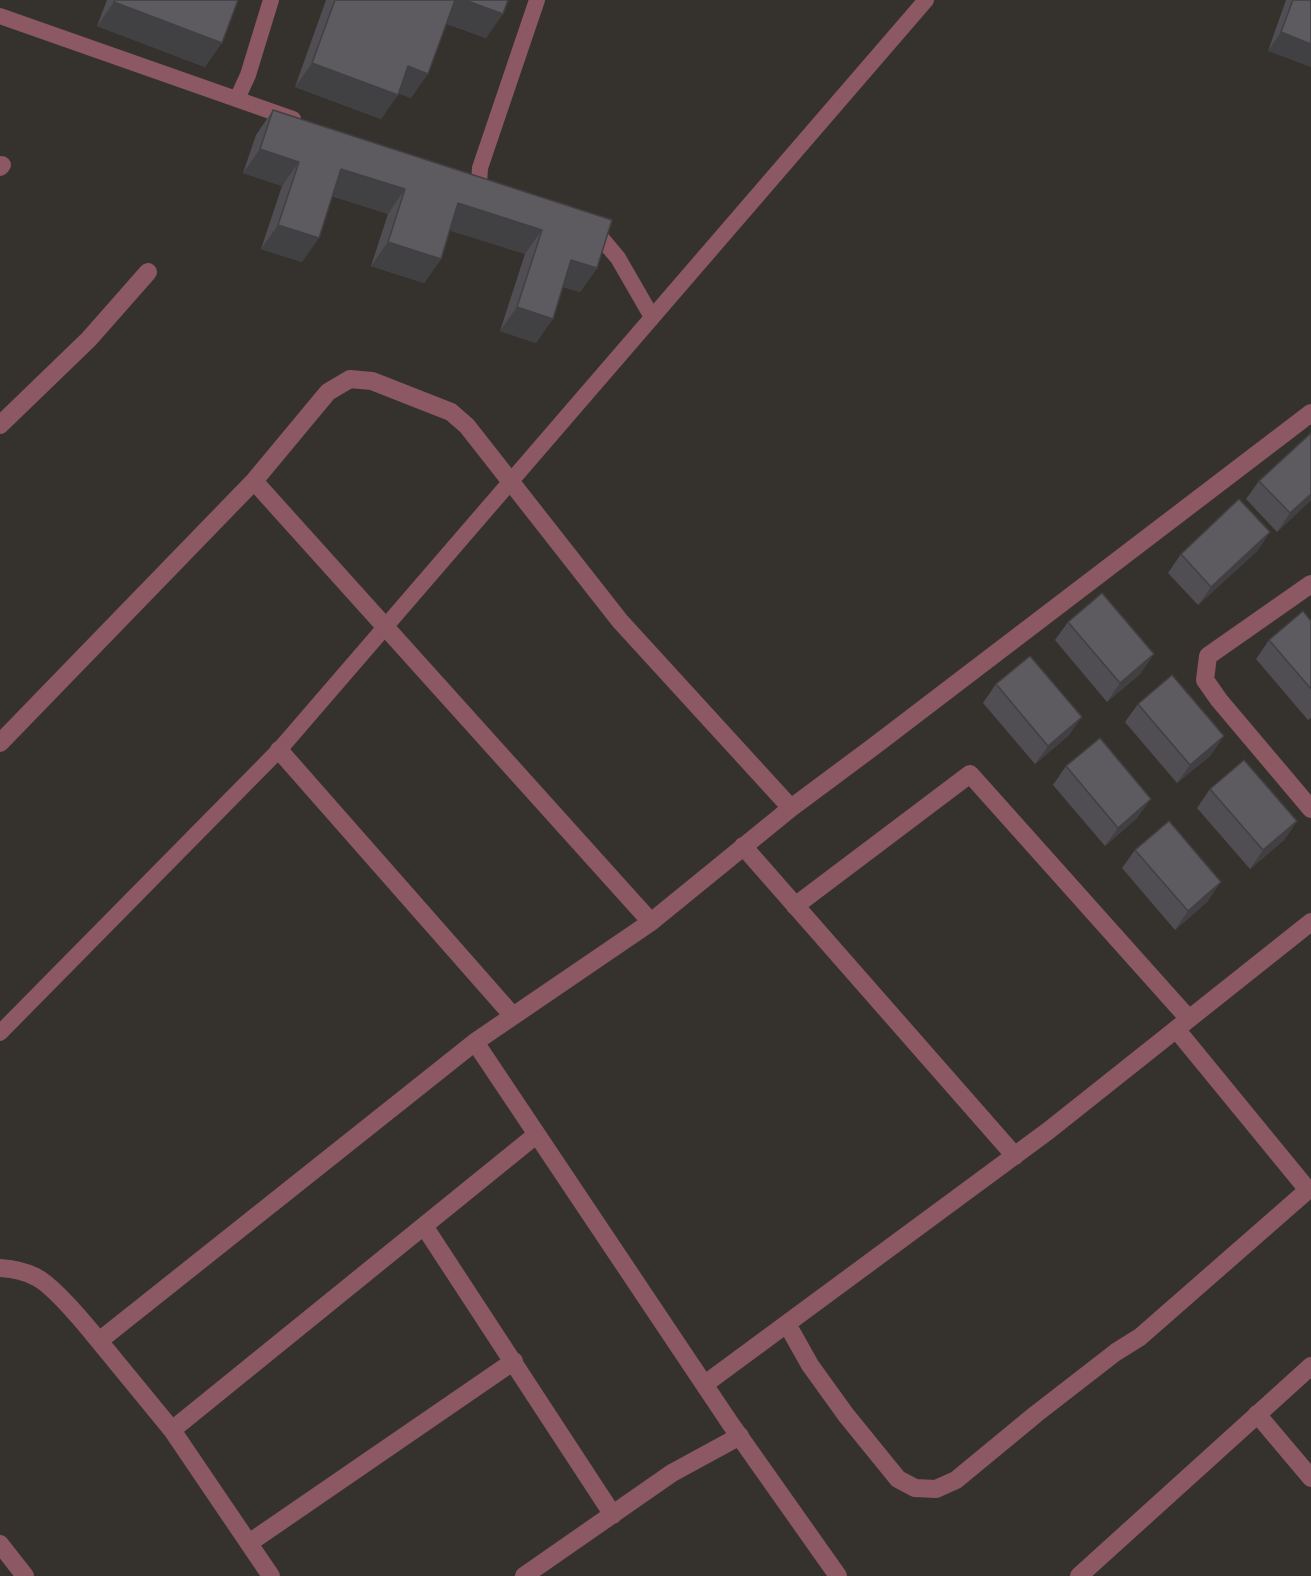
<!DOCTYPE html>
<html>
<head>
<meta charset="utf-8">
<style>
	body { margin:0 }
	canvas { display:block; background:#35322d }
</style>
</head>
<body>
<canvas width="1311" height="1576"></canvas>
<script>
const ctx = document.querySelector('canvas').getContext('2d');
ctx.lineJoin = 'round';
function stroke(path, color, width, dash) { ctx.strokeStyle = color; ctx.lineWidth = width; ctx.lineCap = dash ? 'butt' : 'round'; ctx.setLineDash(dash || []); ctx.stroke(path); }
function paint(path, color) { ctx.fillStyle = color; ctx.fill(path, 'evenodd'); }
stroke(new Path2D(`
	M0 16 293 119
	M237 99 248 75 271 0
	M479 184 480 168 537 0
	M591 226 618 258 652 317
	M0 1033 279 750 926 0`), '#8c5861', 16);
stroke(new Path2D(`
	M0 167 2 165
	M0 425 89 339 148 272
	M254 481 651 922
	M1311 584 1208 656 1205 680 1219 700 1311 809
	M0 743 254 481 328 392 350 379 372 381 451 412 467 426 620 621 791 808
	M279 750 513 1016
	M743 846 1015 1156
	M795 906 970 774 1189 1019
	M424 1226 613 1515
	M0 1268C13 1269 25 1271 36 1277 54 1286 86 1325 99 1341
	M787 1324 810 1365 846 1415 898 1479 915 1488 936 1489 956 1480 1036 1414 1116 1352 1140 1337 1308 1190 1176 1029
	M705 1384 1048 1131 1311 922
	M1257 1414 1311 1478
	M172 1430 536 1135
	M249 1543 514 1361
	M0 1544 25 1576
	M271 1576 172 1430 99 1341 475 1042
	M524 1576 672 1473 740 1436
	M838 1576 730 1423 475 1042 651 922 791 808 873 747 1311 413
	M1079 1576 1311 1366`), '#8c5861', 18);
paint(new Path2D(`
	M107 0H238L205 67 97 26Z
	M326 0H508L486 38 447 24 411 98 398 93 381 119 295 87Z
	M1286 0H1311L1268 51Z
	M273 110 612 220 597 268 580 292 563 287 536 343 500 331 525 254 450 230 441 259 424 283 371 266 388 214 332 196 302 262 261 249 282 186 243 173 256 135Z
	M1259 481 1311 500 1277 532 1246 499Z
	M1270 532 1257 551 1198 605 1168 573 1181 554Z
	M1311 621V718L1308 720 1256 659 1269 640Z
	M1068 622 1141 673 1107 702 1055 640Z
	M996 684 1069 735 1035 764 983 703Z
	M1138 704 1211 755 1177 783 1125 722Z
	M1066 766 1138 817 1105 846 1053 785Z
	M1210 789 1297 821 1284 840 1250 869 1197 808Z
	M1135 850 1208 901 1175 930 1122 868Z`), '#504e53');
paint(new Path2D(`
	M454 0H465L503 14 486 38 439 21Z
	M114 2 222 43 205 67 97 26Z
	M1281 32 1311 44V67L1268 51Z
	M312 63 398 95 381 119 295 87Z
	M408 66 428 74 411 98 391 90Z
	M260 149 299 162 282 186 243 173Z
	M341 169 405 189 388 214 324 193Z
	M458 203 542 230 525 254 441 228Z
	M278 225 319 238 302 262 261 249Z
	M388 242 441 259 424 283 371 266Z
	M571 260 597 268 580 292 554 284Z
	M517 307 553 319 536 343 500 331Z
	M1311 494V500L1277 532 1290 513Z
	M1270 532 1257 551 1198 605 1211 587Z
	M1154 654 1141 673 1107 702 1120 683Z
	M1082 717 1069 735 1035 764 1048 746Z
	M1224 736 1211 755 1177 783 1190 765Z
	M1151 799 1138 817 1105 846 1118 828Z
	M1297 821 1284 840 1250 869 1263 850Z
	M1221 882 1208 901 1175 930 1188 911Z`), '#414043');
const building = new Path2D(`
	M115 0H238L222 43 114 2Z
	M335 0H455L428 74 408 66 398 95 312 63Z
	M465 0H508L503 14Z
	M1293 0H1311V44L1281 32Z
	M273 110 612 220 597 268 571 260 553 319 517 307 542 230 458 203 441 259 388 242 405 189 341 169 319 238 278 225 299 162 260 149Z
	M1311 433V494L1290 513 1259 481Z
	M1239 499 1270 532 1211 587 1181 554Z
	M1102 593 1154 654 1120 683 1068 622Z
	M1303 611 1311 621V689L1269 640Z
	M1030 656 1082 717 1048 746 996 684Z
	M1172 675 1224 736 1190 765 1138 704Z
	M1100 738 1151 799 1118 828 1066 766Z
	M1244 760 1297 821 1263 850 1210 789Z
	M1169 821 1221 882 1188 911 1135 850Z`);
paint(building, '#5d5b60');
stroke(building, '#414043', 1.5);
</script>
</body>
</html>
